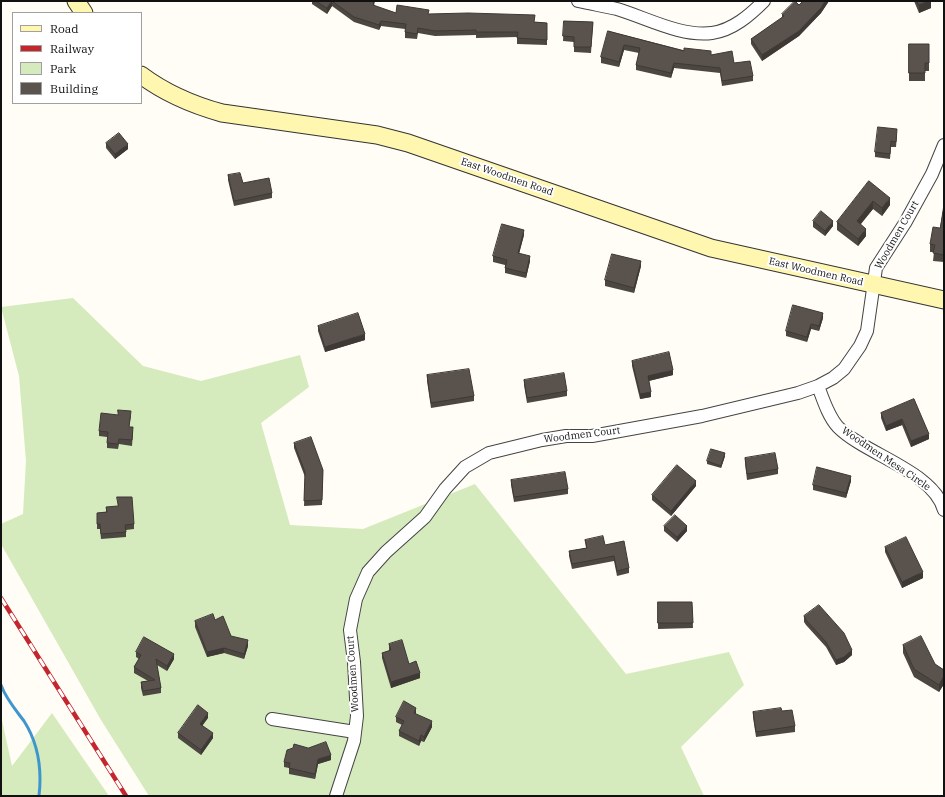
<!DOCTYPE html>
<html>
<head>
<meta charset="utf-8">
<style>
	body { margin:0 }
	#map { position:relative; width:945px; height:797px; overflow:hidden; background:#fffdf5; font-family:"IBM Plex Serif",serif }
	canvas { display:block }
	.frame { position:absolute; inset:0; border:2px solid #111; pointer-events:none }
	.legend { position:absolute; left:12px; top:12px; width:130px; height:92px; box-sizing:border-box; background:#fff; border:1px solid #a0a0a0; margin:0; padding:5px 7px; list-style:none; font-size:12px; color:#111 }
	.legend li { display:flex; align-items:center; gap:8px; height:20px }
	.legend b { width:20px; border:1px solid #a0a0a0 }
</style>
</head>
<body>
<div id="map">
<canvas width="945" height="797"></canvas>
<div class="frame"></div>
<ul class="legend">
<li><b style="height:5px;background:#fff6b0"></b>Road</li>
<li><b style="height:5px;background:#c4262e"></b>Railway</li>
<li><b style="height:11px;background:#d5ebbd"></b>Park</li>
<li><b style="height:11px;background:#5a524d"></b>Building</li>
</ul>
</div>
<script>
const ctx = document.querySelector('canvas').getContext('2d');
ctx.lineJoin = 'round';
function paint(path, color) { ctx.fillStyle = color; ctx.fill(path, 'evenodd'); }
function stroke(path, color, width, dash) { ctx.strokeStyle = color; ctx.lineWidth = width; ctx.lineCap = dash ? 'butt' : 'round'; ctx.setLineDash(dash || []); ctx.stroke(path); }
function label(font, color, halo, rows, align = 'center') {
  ctx.font = font + ' "IBM Plex Serif",serif'; ctx.lineWidth = 4; ctx.setLineDash([]); ctx.textBaseline = 'middle'; ctx.strokeStyle = halo; ctx.fillStyle = color; for (const [text, x, y, turn = 0] of rows) {
    ctx.save(); ctx.translate(x, y); ctx.rotate((+turn || 0) * Math.PI / 180); ctx.textAlign = isNaN(turn) ? turn : align; if (halo) ctx.strokeText(text, 0, 0); ctx.fillText(text, 0, 0); ctx.restore();
  }
}
paint(new Path2D(`
	M73 298 143 366 201 381 300 355 309 387 261 423 290 525 363 529 475 484 626 674 729 652 744 685 681 747 704 796H149L101 720 1 544V524L23 514 26 461 19 376 1 307Z
	M52 713 109 796H1V716L12 766Z`), '#d5ebbd');
stroke(new Path2D(`
	M1 685C6 699 15 709 24 721 38 743 42 770 39 796`), '#3f96cf', 3);
const street = new Path2D(`
	M578 1C591 4 604 6 617 9 647 18 681 37 712 33 733 30 750 15 764 1
	M818 386C823 399 828 416 838 427 866 455 933 471 944 510
	M272 719 355 732
	M336 796 354 741 357 716 354 662 350 630 356 599 368 572 386 552 425 517 445 489 465 467 489 453 542 440 566 436H592L702 416 798 393 818 386 833 378 844 369 860 346 867 331 876 268 905 223 932 174 944 145`);
const secondary = new Path2D(`
	M76 1 84 13
	M141 75C165 93 193 105 222 113L377 135 408 143 711 248 944 300`);
stroke(street, '#444', 14);
stroke(secondary, '#333', 19);
stroke(street, '#fff', 12);
stroke(secondary, '#fff6b0', 17);
const rail = new Path2D(`
	M1 598 126 796`);
stroke(rail, '#c4262e', 4.5);
stroke(rail, '#fff', 3, [9]);
paint(new Path2D(`
	M312 1H375L374 6 396 13 429 14 535 22 547 23V45L517 44V37L476 38V35L435 36 418 33 417 39 405 38V29L381 26 379 30 354 22 332 6 327 14 312 4Z
	M803 1H829L821 13 799 36 762 61 751 44V39L782 18V14L799 5Z
	M914 1H931V8L919 13Z
	M564 21 593 22 591 53 574 52V42L563 41Z
	M608 31 734 63 753 76V81L722 86 720 73 674 68 671 78 636 70V65L639 53 624 50 619 67 601 63V57Z
	M909 44H929V71H925V81H909Z
	M897 135 896 147H891L890 159 875 157V152Z
	M106 143 128 149 115 159 106 148Z
	M228 175 243 183 272 193V198L234 206 228 180Z
	M869 181 890 205 882 216 873 209 860 224 866 236 858 246 837 230V222Z
	M944 205V262L933 261 934 252H930V244L940 228Z
	M813 221 833 226 825 236 813 227Z
	M524 235 519 253 530 261 526 278 505 273V265L493 262V256Z
	M641 266 634 293 605 286V280Z
	M823 318 819 331 811 329 807 342 786 336V331Z
	M318 326 365 340 325 352 318 331Z
	M632 361 673 375 649 381 651 397 640 399 632 366Z
	M427 375 474 396V401L431 408 427 381Z
	M524 380 567 391V396L527 403 524 385Z
	M914 399 929 439 911 447 902 425 886 431 881 418V413Z
	M131 416 129 427 133 432 132 446 119 444 118 449 107 448V437L99 436V431Z
	M294 443 323 470 322 505 304 506 305 477 294 448Z
	M725 456 721 468 707 464V461Z
	M745 458 778 469V474L747 480 745 463Z
	M511 480 568 489V494L514 502 511 485Z
	M851 481 846 498 813 490V485Z
	M696 486 671 516 652 500V495Z
	M106 507 134 524V529L126 530V537L101 539 100 529H97V513L106 512Z
	M664 526 687 531 677 542 664 531Z
	M585 540 605 545 629 568V573L617 576 614 561 572 569 569 556V551L586 548Z
	M885 547 923 578 902 588 885 552Z
	M658 602H692L693 628 658 629Z
	M804 616 852 655 844 662 836 665 826 647 806 625 804 622Z
	M215 620 231 636 248 646 244 659 224 653 207 657 195 627V621Z
	M389 644 409 664 420 678 391 688 382 658V653L389 651Z
	M903 645 944 670V684L939 692 914 677 903 653Z
	M136 652 174 659 167 671 157 665 161 688V693L143 696 141 688V682L148 681 134 673V667L139 659 136 657Z
	M782 711 795 726V732L756 737 753 717V712Z
	M416 713V714L432 727 424 742 421 741 419 746 399 736V731L402 725 396 722V717Z
	M208 718 202 725 213 738 201 755 178 738V733Z
	M331 760 318 764 315 779 289 774V768L284 767V762Z`), '#4d4742');
paint(new Path2D(`
	M332 1V6L327 14V8Z
	M825 1H829L821 13 799 36 762 61V55Z
	M929 1H931V8L919 13V5Z
	M381 21V26L379 30V25Z
	M624 45V50L619 67V62Z
	M674 63V68L671 78V73Z
	M128 144V149L115 159V154Z
	M890 198V205L882 216V208Z
	M873 201V209L857 229V221Z
	M833 221V226L825 236V231Z
	M866 229V236L858 246V239Z
	M524 230V235L518 258V253Z
	M530 256V261L526 278V273Z
	M641 261V266L634 293V288Z
	M823 313V318L819 331V326Z
	M811 324V329L807 342V337Z
	M365 334V340L325 352V347Z
	M673 370V375L648 381V376Z
	M651 392V397L640 399V394Z
	M902 419V425L886 431V426Z
	M929 434V439L911 447V441Z
	M725 453V456L721 468V466Z
	M851 476V481L846 498V493Z
	M696 481V486L671 516V511Z
	M687 526V531L677 542V537Z
	M923 572V578L902 588V582Z
	M248 640V646L244 659V654Z
	M224 648V653L207 657V652Z
	M852 650V655L844 662 836 665V660Z
	M174 654V659L167 671V666Z
	M420 673V678L391 688V682Z
	M944 676V684L939 692V685Z
	M416 708V713L414 718V713Z
	M208 713V718L200 729V724Z
	M432 721V727L424 742V737Z
	M213 733V738L201 755V750Z
	M421 735V741L419 746V741Z
	M331 755V760L318 764 315 779V774L318 759Z`), '#3f3936');
const building = new Path2D(`
	M316 1H374L373 5 396 13 397 5 429 10 428 14 468 13 535 15 534 22 547 23V40L517 38 518 32H476V30L435 31 418 28 417 34 405 32 406 24 381 21 379 25 354 17 332 1 327 8Z
	M795 1 799 5 803 1H825L821 8 799 31 762 55 751 39 784 16 782 14Z
	M917 1H929L919 5Z
	M564 21 593 22 591 47H574V37L563 36Z
	M608 31 684 51V48L711 51V55L732 51 734 63 750 61 753 76 722 81 720 68 674 63 671 73 636 65 640 48 624 45 619 62 601 57Z
	M909 44H929V63H925V73H909Z
	M878 127 897 129 896 142 891 141 890 154 875 152Z
	M119 133 128 144 115 154 106 143Z
	M240 173 243 183 269 178 272 193 234 201 228 175Z
	M869 181 890 198 882 208 873 201 857 221 866 229 858 239 837 222Z
	M944 205V255L933 253 935 245 930 244 933 227 940 228Z
	M821 211 833 221 825 231 813 221Z
	M502 224 524 230 518 253 530 256 526 273 505 268 507 260 493 256Z
	M612 254 641 261 634 288 605 280Z
	M793 305 823 313 819 326 811 324 807 337 786 331Z
	M358 313 365 334 325 347 318 326Z
	M669 352 673 370 648 376 651 392 640 394 632 361Z
	M469 369 474 396 431 403 427 375Z
	M564 373 567 391 527 398 524 380Z
	M914 399 929 434 911 441 902 419 886 426 881 413Z
	M118 410 131 411 129 427H133L132 440 119 439 118 444 107 443 108 432 99 431 101 413 118 415Z
	M311 437 323 470 322 500 304 501 305 472 294 443Z
	M711 449 725 453 721 466 707 461Z
	M775 453 778 469 747 474 745 458Z
	M677 465 696 481 671 511 652 495Z
	M817 467 851 476 846 493 813 485Z
	M565 472 568 489 514 497 511 480Z
	M117 497H132L134 524 125 525 126 532 101 534 100 524H97V513L107 512 106 507 118 506Z
	M675 515 687 526 677 537 664 526Z
	M603 536 605 545 624 541 629 568 617 571 614 556 572 564 569 551 587 548 585 540Z
	M906 537 923 572 902 582 885 547Z
	M658 602H692L693 623H658Z
	M819 605 844 633 852 650 844 657 836 660 826 642 806 620 804 616Z
	M213 614 215 620 223 616 231 636 248 640 244 654 224 648 207 652 195 621Z
	M921 636 935 664 944 670V676L939 685 914 669 903 645Z
	M144 637 174 654 167 666 156 659 161 688 143 691 141 682 155 680 134 667 141 655 136 652Z
	M402 640 409 664 416 661 420 673 391 682 382 653 391 650 389 644Z
	M404 701 416 708 414 713 432 721 424 737 421 735 419 741 399 731 404 721 396 717Z
	M198 705 208 713 200 724 213 733 201 750 178 733Z
	M781 708 782 711 792 710 795 726 756 732 753 712Z
	M326 742 331 755 318 759 315 774 289 768 290 763 284 762 287 750 293 748 294 744 308 748Z`);
paint(building, '#5a524d');
stroke(building, '#3f3936', 1);
label('10px', '#111', '#fff', [
	["East Woodmen Road",507,177,19],
	["Woodmen Court",897,235,-60],
	["East Woodmen Road",816,272,13],
	["Woodmen Court",582,435,-7],
	["Woodmen Mesa Circle",886,459,34],
	["Woodmen Court",353,674,-94]
]);
</script>
</body>
</html>
